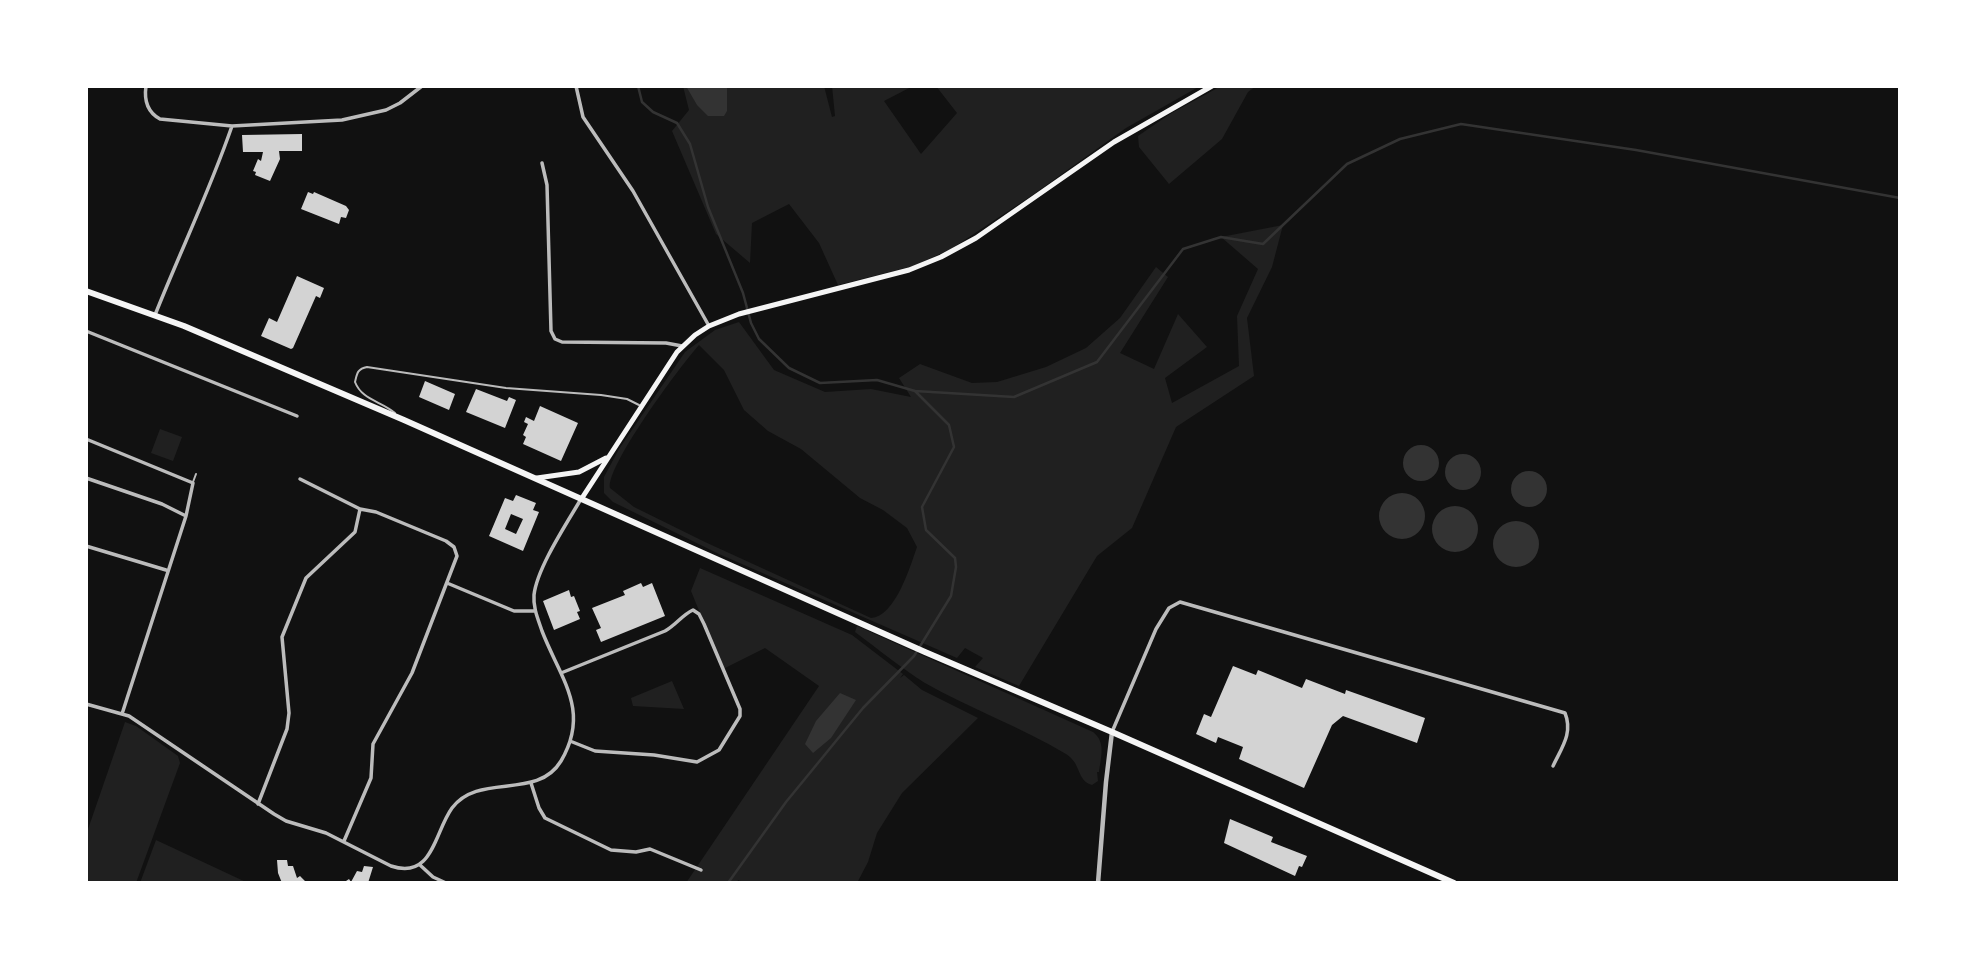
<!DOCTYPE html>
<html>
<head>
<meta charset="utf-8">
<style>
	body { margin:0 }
	#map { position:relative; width:1986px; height:969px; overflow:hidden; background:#111; font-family:"Times New Roman",serif }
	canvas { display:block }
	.frame { position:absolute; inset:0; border:88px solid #fff; pointer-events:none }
</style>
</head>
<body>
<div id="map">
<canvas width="1986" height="969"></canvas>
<div class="frame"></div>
</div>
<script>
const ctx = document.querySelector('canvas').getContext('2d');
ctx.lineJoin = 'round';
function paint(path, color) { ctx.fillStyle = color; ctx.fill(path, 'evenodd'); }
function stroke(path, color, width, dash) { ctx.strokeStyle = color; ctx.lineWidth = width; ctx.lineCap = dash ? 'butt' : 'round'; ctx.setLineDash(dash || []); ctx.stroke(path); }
paint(new Path2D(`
	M683 86H824L832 117 835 116 832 86H913L884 101 921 154 957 113 936 86H1200L1126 128 1034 194 951 249 913 266 838 285 819 243 789 204 752 223 750 263 716 234 672 131 689 110Z
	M1221 86H1256L1248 92 1222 139 1169 184 1139 147 1138 136 1170 114Z
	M1283 225 1272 267 1247 318 1254 376 1176 427 1132 528 1097 556 1019 686 975 667 983 658 965 648 957 658 719 554 613 502 604 493V477L619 449 685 352 715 330 739 322 774 370 825 392 871 389 911 397 899 378 920 364 972 383 997 382 1046 367 1086 348 1120 318 1156 267 1168 277 1120 353 1154 369 1178 314 1207 347 1165 378 1172 403 1239 366 1237 316 1258 269 1221 237ZM699 345 724 370 744 410 768 431 801 449 860 498 883 510 907 528 917 547C910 567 895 617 871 618L705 542 634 507 610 488C606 466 681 365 699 345Z
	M160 429 182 437 173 461 151 453Z
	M700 568 852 635 903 674 900 678 904 675 922 690 978 718 902 793 877 833 868 862 857 883H746L738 880 737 883H686L819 686 765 648 723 669 691 591Z
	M857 626 1093 732C1106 742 1101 757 1099 772H1097L1098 781 1092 785C1076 780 1082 764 1066 754 1021 727 971 709 925 683 901 668 878 649 855 632Z
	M672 681 684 709 633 706 631 698Z
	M125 722 136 726 178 756 180 763 136 883H86V835Z
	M156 840 248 883H140Z`), '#202020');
paint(new Path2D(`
	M686 86H727V111L724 116H708L697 105Z
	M1403 463a18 18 0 1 1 36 0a18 18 0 1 1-36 0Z
	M1445 472a18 18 0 1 1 36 0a18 18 0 1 1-36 0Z
	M1511 489a18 18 0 1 1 36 0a18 18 0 1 1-36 0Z
	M1379 516a23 23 0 1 1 46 0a23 23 0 1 1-46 0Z
	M1432 529a23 23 0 1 1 46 0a23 23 0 1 1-46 0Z
	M1493 544a23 23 0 1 1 46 0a23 23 0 1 1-46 0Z
	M840 693 856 700 831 738 813 753 805 744 816 721Z`), '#333');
stroke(new Path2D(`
	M638 86 642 102 653 112 677 123 690 144 708 207 743 293 751 323 759 339 789 368 820 383 877 380 915 391 949 425 954 447 922 507 926 530 955 558 956 567 951 596 914 656 863 708 786 802 728 883
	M915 391 1014 397 1097 362 1183 249 1221 237 1263 244 1347 164 1400 139 1461 124 1636 150 1900 198`), '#333', 2.5);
paint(new Path2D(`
	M302 134V151H279L280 159 270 181 255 175 256 172 253 171 258 159 261 161 263 152H243L242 135Z
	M308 192 313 194 314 192 346 206 349 210 346 218 341 217 339 224 301 209Z
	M297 276 324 288 320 298 316 296 293 348 291 349 261 336 269 318 277 322Z
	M425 381 455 394 449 410 419 397Z
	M476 389 507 401 509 397 516 400 505 428 466 412Z
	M540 406 578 423 561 461 523 444 526 437 523 435 528 424 524 422 526 417 534 421Z
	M516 495 536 503 533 510 539 512 523 551 489 536 505 498 513 501ZM511 514 523 519 516 534 505 529Z
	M641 583 643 587 652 583 665 616 601 642 596 630 601 628 592 608 625 595 623 591Z
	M569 590 571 597 574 596 580 611 577 612 580 619 554 630 543 601Z
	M1233 666 1256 675 1258 670 1302 688 1306 679 1345 694 1346 690 1425 718 1417 743 1343 716 1332 725 1304 788 1239 759 1243 747 1218 737 1216 743 1196 734 1204 714 1211 717Z
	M1230 819 1273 837 1271 842 1307 856 1302 867 1299 866 1295 876 1224 843Z
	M277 860H287L288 866H293L297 878 300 876 307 883H282L278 873Z
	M364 866 373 867 368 883H343L349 879 351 882 357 871 362 872Z`), '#d3d3d3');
stroke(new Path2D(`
	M395 413C381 401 362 400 355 382 357 374 357 369 367 367L506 388 601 395 627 399 639 405
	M193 482 196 474`), '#bcbcbc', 2);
stroke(new Path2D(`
	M146 86C144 100 147 112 160 119L232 126 342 120 386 110 400 103 422 86
	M576 86 583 117 633 191 709 326
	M542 163 547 185 551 331 555 339 562 342 666 343 682 346
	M155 315C180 252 210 190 232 126
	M86 331 297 416
	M86 439 193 483 186 516
	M86 478 162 504 186 516 122 714
	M86 546 166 570
	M447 583 514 611H535
	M561 673 665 631C676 625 682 615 693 610L699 614 704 624 740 709V716L719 750 697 762 654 755 595 751 570 741
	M86 704 129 716 274 814 286 821 326 833 391 866C433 880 434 833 452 808 479 772 537 801 561 761 591 710 560 678 542 631 538 619 533 608 534 595 537 568 567 523 581 499
	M1112 732 1156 629 1169 608 1180 602 1565 713C1573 733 1562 747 1553 766
	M531 783 539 808 545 818 611 850 636 852 650 849 701 870
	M258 804 287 729 289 713 282 637 306 578 355 532 360 509 300 479
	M344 841 371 778 373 744 412 673 457 556 454 547 446 541 376 512 360 509
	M420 865 433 877 446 883`), '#bcbcbc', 3.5);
stroke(new Path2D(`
	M1098 883 1106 782 1112 732`), '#bcbcbc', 4.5);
stroke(new Path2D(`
	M537 478 579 472 606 458
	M582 498 677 352 695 335 709 326 739 314 909 270 941 257 976 238 1114 142 1212 86`), '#f5f5f5', 5);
stroke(new Path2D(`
	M86 291 184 326 404 420 925 652 1112 732 1454 883`), '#f5f5f5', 6);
</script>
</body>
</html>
